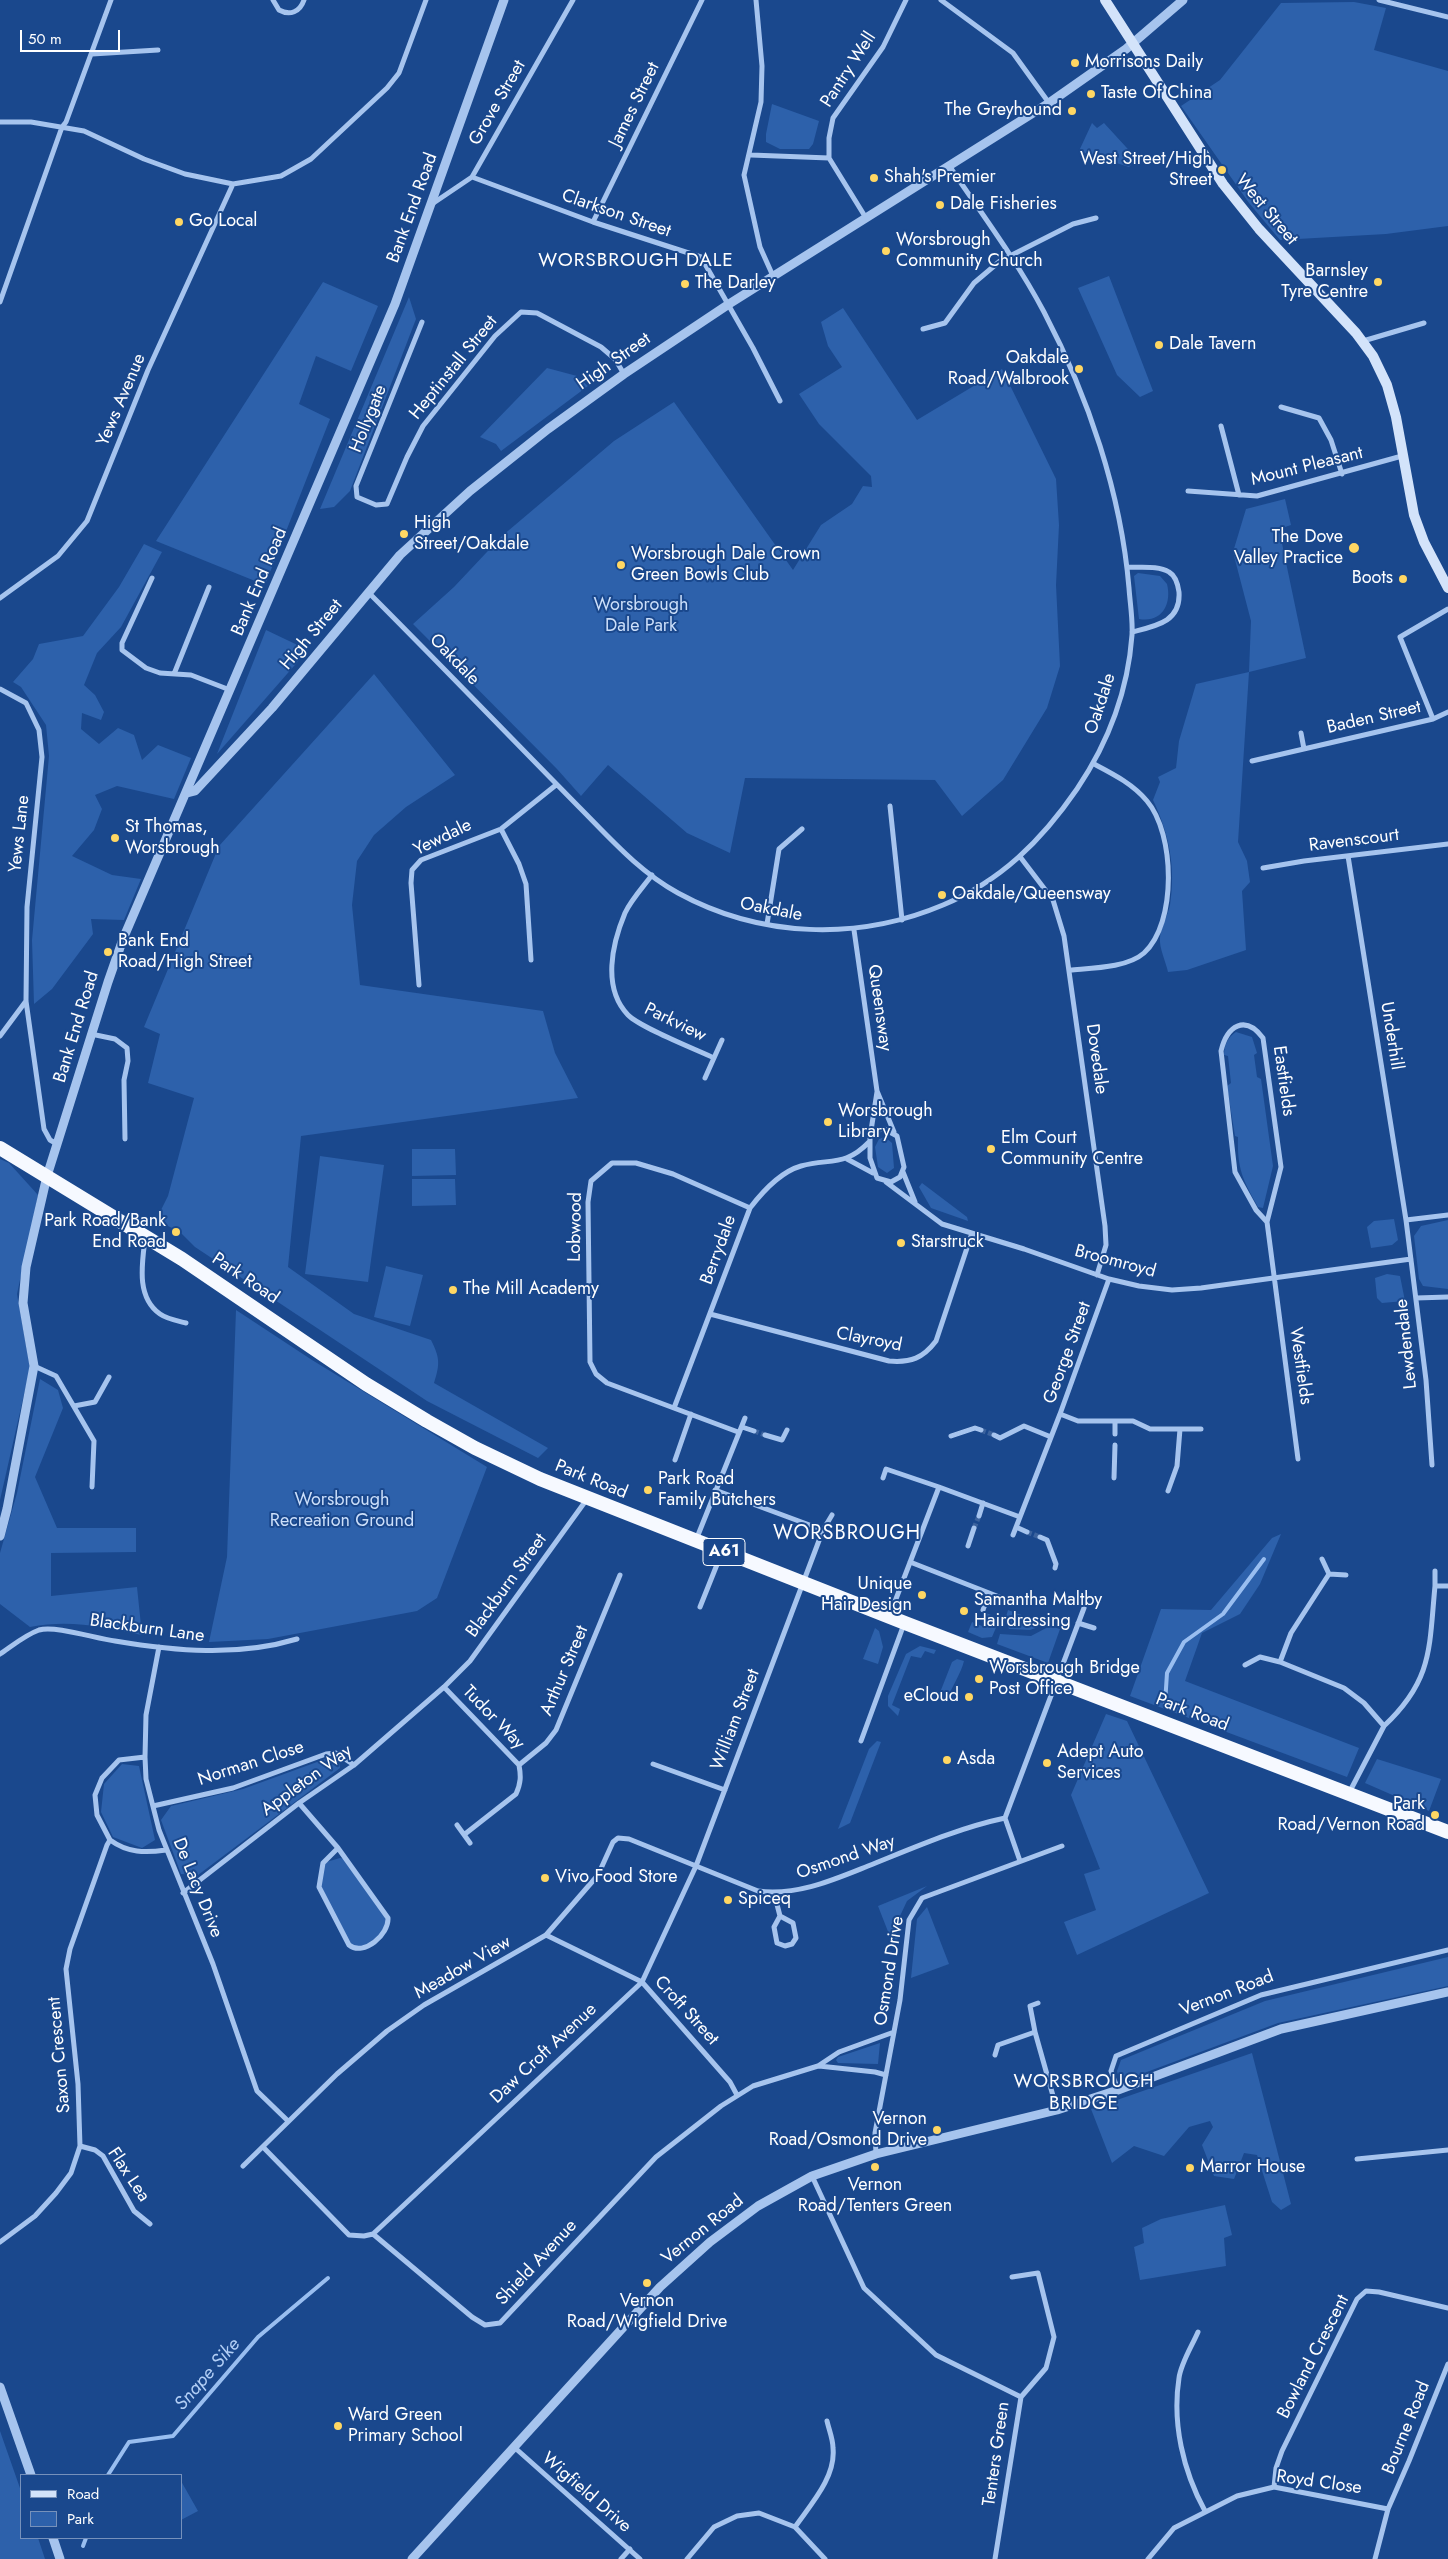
<!DOCTYPE html>
<html>
<head>
<meta charset="utf-8">
<style>
	body { margin:0 }
	#map { position:relative; width:1448px; height:2559px; overflow:hidden; background:#1a488d; font-family:Jost,sans-serif }
	canvas { display:block }
	.legend { position:absolute; left:20px; top:2474px; width:162px; height:65px; box-sizing:border-box; background:#1a488d; border:1px solid #7691bb; margin:0; padding:6px 9px; list-style:none; font-size:15px; color:#fff }
	.legend li { display:flex; align-items:center; gap:10px; height:25px }
	.legend b { width:25px; border:1px solid #7691bb }
	.scale { position:absolute; left:20px; top:30px; width:100px; height:22px; box-sizing:border-box; border:2px solid #fff; border-top:0; padding-left:6px; font-size:15px; line-height:18px; white-space:nowrap; color:#fff; -webkit-text-stroke:4px #1a488d; paint-order:stroke }
</style>
</head>
<body>
<div id="map">
<canvas width="1448" height="2559"></canvas>
<ul class="legend">
<li><b style="height:6px;background:#d3e3fa"></b>Road</li>
<li><b style="height:14px;background:#2d61ab"></b>Park</li>
</ul>
<div class="scale">50 m</div>
</div>
<script>
const ctx = document.querySelector('canvas').getContext('2d');
ctx.lineJoin = 'round';
function paint(path, color) { ctx.fillStyle = color; ctx.fill(path, 'evenodd'); }
function stroke(path, color, width, dash) { ctx.strokeStyle = color; ctx.lineWidth = width; ctx.lineCap = dash ? 'butt' : 'round'; ctx.setLineDash(dash || []); ctx.stroke(path); }
function label(font, color, halo, rows, align = 'center') {
  ctx.font = font + ' Jost,sans-serif'; ctx.lineWidth = 4; ctx.setLineDash([]); ctx.textBaseline = 'middle'; ctx.strokeStyle = halo; ctx.fillStyle = color; for (const [text, x, y, turn = 0] of rows) {
    ctx.save(); ctx.translate(x, y); ctx.rotate((+turn || 0) * Math.PI / 180); ctx.textAlign = isNaN(turn) ? turn : align; if (halo) ctx.strokeText(text, 0, 0); ctx.fillText(text, 0, 0); ctx.restore();
  }
}
paint(new Path2D(`
	M1354 2 1386 8 1374 50 1448 71V226L1386 234 1280 240 1249 203 1181 106 1220 80 1281 3Z
	M772 104 819 121 813 144 809 149H780L766 142V134Z
	M1092 123 1097 128 1104 123 1137 159 1129 167 1079 151Z
	M1109 276 1153 391 1140 397 1117 375 1078 288Z
	M323 282 378 306 351 371 316 356 299 404 330 419 265 585 156 541Z
	M409 297 416 319 350 491 334 507 320 509Z
	M843 308 917 420 1002 369 1056 479 1059 525 1056 585 1060 666 1047 708 1003 780 962 816 935 780 745 778 730 853 687 833 608 765 581 796 557 769 413 624 454 587 502 536 554 492 614 441 674 402 793 570 821 525 852 504 863 486 872 487 871 476 819 424 799 394 842 367 828 346 821 322Z
	M547 368 577 376 588 386 501 451 496 444 480 437Z
	M1285 499 1291 525 1279 529 1306 658 1249 672 1238 842 1247 861 1250 882 1242 891 1246 950 1187 970 1168 972C1166 962 1159 948 1160 938 1160 930 1168 915 1170 905 1176 867 1169 834 1153 800L1160 782 1158 777 1176 768 1179 741 1196 684 1249 672 1251 621 1233 552 1246 509Z
	M144 544 162 552 121 627 97 653 84 685 95 695 104 712 101 720 82 713 81 729 99 744 118 728 134 735 142 760 158 745 191 758 174 799 117 786 95 795 102 809 94 830 72 856 112 875 141 879 124 920 91 919 93 934 52 989 34 1004 32 940 49 756 46 725 21 687 13 682 33 659 39 644 83 636 119 587Z
	M1138 573 1160 576 1167 584C1172 604 1162 623 1139 619L1134 576Z
	M266 630 308 650 217 754Z
	M374 674 455 775 406 807 374 835 357 861 352 905 360 985 543 1011 555 1053 578 1098 301 1136 288 1267 354 1314 431 1340C440 1358 440 1364 434 1383L548 1448 538 1458 427 1401 195 1247 180 1232 156 1220 168 1196 194 1098 148 1083 160 1034 144 1027 219 846Z
	M1236 1032 1252 1037 1257 1053 1254 1055 1257 1077 1261 1079 1273 1166 1263 1208 1258 1207C1243 1180 1237 1169 1238 1137L1235 1136 1227 1086 1231 1083 1228 1056 1224 1055C1224 1045 1228 1037 1236 1032Z
	M885 1137 892 1143 894 1168 887 1173 878 1167 875 1147 879 1139Z
	M412 1149H455L456 1175 412 1176Z
	M320 1156 384 1165 368 1282 305 1274Z
	M0 1159 9 1163 38 1195 17 1294 30 1368 0 1500Z
	M412 1179H455L456 1205 412 1206Z
	M922 1183 967 1217 968 1221 931 1208 919 1187Z
	M1394 1219 1398 1240 1392 1245 1371 1248 1367 1227 1374 1221Z
	M1448 1220V1289L1423 1286 1419 1279 1414 1236 1421 1226Z
	M386 1266 423 1275 410 1326 374 1317Z
	M1387 1274 1400 1276 1405 1301 1382 1303 1377 1298 1375 1278Z
	M236 1310 312 1360 487 1467 437 1598 417 1611 268 1639 209 1642 227 1557Z
	M40 1379 58 1390 63 1408 35 1477 57 1528H136V1552L51 1553V1596L137 1587 142 1635C103 1627 70 1619 30 1627L0 1604V1553L17 1493Z
	M1281 1534 1260 1584 1240 1614 1202 1633 1185 1681 1359 1748 1347 1777 1130 1696 1161 1609 1211 1610 1272 1538Z
	M1008 1610 1043 1623 1041 1626 1030 1630 1009 1629 1005 1620Z
	M986 1613 996 1617 998 1623 992 1637 982 1638 968 1632 972 1622 982 1626Z
	M1050 1626 1060 1629 1048 1663 997 1644 1000 1634 1031 1636Z
	M875 1628 879 1631 883 1647 878 1664 863 1659Z
	M920 1646 936 1650 934 1654 925 1651 921 1658 911 1656 892 1705 900 1709 898 1716 888 1706V1696L906 1654Z
	M957 1659 964 1661C961 1673 954 1683 949 1695H942L941 1690 952 1662Z
	M1106 1714 1127 1721 1209 1893 1077 1955 1064 1922 1096 1910 1084 1874 1100 1869 1071 1795Z
	M877 1741 881 1742 850 1823 838 1829 869 1749Z
	M328 1758H339L340 1768 198 1875 181 1874 161 1820 171 1806 243 1789Z
	M1377 1759 1441 1779 1429 1811 1365 1783Z
	M122 1764 139 1766 155 1840 142 1848 113 1837 101 1812 104 1784Z
	M340 1858 346 1859 388 1918C384 1933 372 1950 354 1949L319 1887 323 1863Z
	M927 1886 907 1901 900 1916 896 1952 878 1906Z
	M927 1907 949 1964 911 1978 917 1919Z
	M1448 1957V1986L1278 2023 1120 2082 1117 2071 1121 2060 1265 2001Z
	M880 2043 878 2064 838 2063 836 2060 838 2057Z
	M1252 2053 1291 2204 1281 2210 1272 2202 1257 2155 1244 2153 1234 2179 1214 2176 1202 2145 1213 2127 1210 2121 1189 2127 1164 2156 1134 2146 1112 2163 1091 2109Z
	M1225 2205 1232 2235 1224 2238 1226 2266 1140 2280 1134 2247 1144 2243 1142 2228 1161 2219Z
	M0 2431 21 2491V2538H38L45 2559H0Z
	M181 2481 198 2511 181 2520Z`), '#2d61ab');
stroke(new Path2D(`
	M1165 1704 1167 1673 1184 1642 1223 1614 1264 1559
	M108 2475 129 2442 173 2436 258 2337 328 2278
	M83 2546 86 2538`), '#99bef0', 4);
stroke(new Path2D(`
	M981 1430 994 1435
	M754 1431 765 1435
	M974 1528 979 1516
	M1027 1532 1040 1537`), '#3c639e', 5, [5, 2.5]);
stroke(new Path2D(`
	M273 0 279 10C290 16 300 12 304 0
	M756 0 762 66 761 102 744 175 760 247 773 276
	M941 0 1013 53 1049 103
	M1379 0 1448 17
	M92 54 158 50
	M0 122H31L84 131 144 159 185 174 233 184 281 176 311 159 387 88 399 73 426 0
	M751 155 829 158
	M472 177 593 222 701 257 753 348 780 401
	M432 204 472 177 573 0
	M866 218 829 158V138L833 118 883 47 906 0
	M593 222 702 0
	M0 302 62 127 66 122 111 0
	M422 322 356 486 357 497 376 505 387 504 407 457 423 426 495 336 521 312 537 313 601 347 615 359 624 374
	M923 329 945 323 974 283 1000 261 1073 224 1096 218
	M1363 341 1424 323
	M1281 407 1319 418 1331 440 1342 474
	M1221 426 1239 495
	M1188 491 1257 496 1402 456
	M1127 567C1140 568 1158 565 1169 572 1176 576 1178 585 1179 592 1181 622 1156 626 1132 632
	M152 578 122 643V650L146 668 160 673 191 675 230 690
	M369 593C439 663 508 735 578 806 609 837 638 871 678 893 760 938 858 941 943 905 1001 881 1042 840 1077 789 1108 743 1128 690 1132 635 1133 620 1130 603 1129 588 1121 493 1088 396 1044 312 1017 261 982 214 950 167
	M0 598 58 556 87 521 148 370 233 184
	M174 674 209 587
	M0 689 26 703 39 730 42 757 27 907 26 1001 44 1129 50 1140 57 1144
	M1433 719 1400 637 1448 609
	M1301 733 1304 749
	M1252 761 1433 719 1448 712
	M890 806 902 920
	M501 829 519 864 526 884 531 960
	M1348 856 1406 1220 1426 1380 1432 1465
	M1021 858 1053 900 1064 936 1105 1226 1106 1245 1097 1275
	M1263 868 1304 861 1448 844
	M652 875C643 887 631 900 625 913 612 944 602 988 628 1015 641 1028 695 1049 714 1058
	M767 924 779 849 802 829
	M854 930 877 1091 894 1132
	M1070 970C1092 968 1127 968 1144 953 1177 923 1175 834 1147 801 1133 784 1113 774 1094 764
	M419 985 411 883 412 870 421 860 501 829 556 785
	M91 1034 115 1039 127 1048 128 1061 124 1080 125 1139
	M0 1036 26 1001
	M705 1078 722 1040
	M884 1129 897 1136 904 1167 900 1177 891 1182 877 1178 870 1158V1137L878 1130Z
	M870 1137 877 1092
	M847 1159 873 1173
	M903 1172 915 1202
	M886 1182 942 1224 1024 1249 1109 1279 1139 1286 1172 1290 1201 1288 1411 1259
	M1406 1220 1448 1215
	M1267 1222 1281 1167 1263 1038C1245 1014 1227 1026 1221 1051L1235 1172 1256 1210 1267 1222 1298 1459
	M145 1239C142 1264 136 1297 160 1314 167 1319 178 1321 186 1323
	M1416 1298 1448 1297
	M710 1314 889 1361C911 1363 923 1358 936 1341L972 1233
	M34 1366 56 1376 94 1441 92 1487
	M74 1406 95 1402 109 1377
	M674 1408 750 1208C763 1191 780 1172 801 1166 830 1158 845 1167 869 1142
	M1060 1414 1078 1421H1133L1150 1429H1201
	M1115 1421V1434
	M742 1427 754 1431
	M738 1432 607 1383 596 1374 590 1362 588 1202 591 1181 612 1163H636L673 1174 750 1208
	M765 1435 782 1440 787 1430
	M994 1435 1000 1438 1024 1426 1051 1437
	M951 1436 975 1428 981 1430
	M675 1460 691 1414
	M883 1478 886 1469 939 1487
	M1114 1478 1115 1445
	M715 1490 823 1530
	M1168 1491 1177 1466 1180 1429
	M979 1516 983 1503
	M1016 1527 1027 1532
	M1013 1535 1060 1414 1109 1279
	M1040 1537 1047 1540 1056 1564 1055 1568
	M696 1540 745 1418
	M968 1546 974 1528
	M1322 1559 1329 1574 1346 1575
	M910 1562 1007 1600
	M1329 1574 1291 1633 1280 1662 1344 1688 1364 1703 1384 1726 1349 1793
	M1435 1586V1571
	M700 1607 722 1552
	M983 1610 989 1593
	M889 1617 939 1487 1020 1517
	M1078 1623 1094 1628
	M159 1647 146 1715 145 1757 146 1779 159 1830 213 1964 257 2091 288 2121
	M0 1654C12 1646 25 1635 39 1630 55 1625 97 1639 115 1641 175 1651 237 1657 297 1639
	M1245 1665 1260 1657 1280 1662
	M444 1687 519 1765C521 1776 521 1783 516 1794L465 1834
	M1384 1726C1433 1680 1429 1648 1435 1586H1448
	M861 1741 904 1624
	M653 1764 725 1790
	M519 1765 546 1743 556 1730 620 1575
	M299 1803 338 1848 388 1918C389 1934 364 1957 349 1945L319 1887 323 1863 338 1848
	M153 1806 233 1788 326 1754 336 1753 354 1765
	M1005 1818 1084 1608
	M1005 1818 1020 1861
	M457 1825 470 1843
	M110 1840 97 1815 95 1795 102 1778 119 1760 145 1757
	M183 1893 299 1803 354 1765 444 1687 470 1661 587 1499
	M774 1893 780 1916 774 1927 777 1943 785 1946 792 1944 796 1938 793 1923 780 1916
	M546 1935 642 1982 730 2082 737 2095
	M1035 2032 1030 2006 1038 2003
	M995 2055 998 2045 1035 2032 1057 2110
	M819 2066 875 2072 886 2075
	M1118 2090 1111 2071 1116 2056 1261 1995 1448 1950
	M80 2146 95 2150 103 2156 134 2211 150 2224
	M263 2147 349 2235 364 2236 373 2234 642 1982 696 1866 823 1530 832 1515
	M876 2154 875 2133 900 2000 909 1920 922 1898 1062 1846
	M1357 2159 1448 2150
	M243 2166 337 2074 387 2031 424 2005 546 1935 598 1875 613 1842 618 1838 629 1839 758 1891C797 1896 833 1880 868 1866 913 1848 958 1828 1005 1818
	M812 2176 864 2288 936 2355 1021 2397 995 2559
	M373 2234 472 2317 485 2325 500 2323 656 2157 721 2106 753 2086 818 2066 839 2052 894 2032
	M0 2242 35 2216 56 2193 71 2173 80 2146 78 2084 66 1969 70 1949 107 1845 110 1840C128 1853 145 1853 166 1850
	M1012 2277 1038 2273 1054 2337 1046 2368 1021 2397
	M1198 2332C1192 2346 1181 2363 1179 2378 1172 2423 1183 2471 1205 2511
	M514 2447 640 2559
	M1274 2487 1276 2468 1282 2451 1357 2299 1366 2291 1379 2292 1448 2308
	M795 2527C811 2504 836 2477 833 2448 833 2439 829 2430 827 2421
	M621 2559 630 2549
	M687 2559 714 2527 737 2516 759 2513 795 2527 825 2559
	M1148 2559 1174 2528 1237 2496 1274 2487 1388 2509
	M1375 2559 1388 2509 1409 2461 1448 2364`), '#a6c4ee', 5);
stroke(new Path2D(`
	M187 793 195 791 272 708 400 555 470 491 548 429 624 374 729 304 1049 103 1126 49 1183 0
	M0 1536 7 1509 34 1366 23 1303 26 1267 47 1176 108 982 123 939 395 304 504 0
	M0 2387 31 2475
	M53 2538 60 2559
	M412 2559 660 2287 710 2242 758 2206 812 2176 876 2154 1057 2110 1118 2090 1281 2029 1448 1992`), '#a6c4ee', 9);
stroke(new Path2D(`
	M1105 0 1223 184 1259 229 1356 333 1373 356 1387 385 1396 417 1414 515 1424 542 1448 588`), '#d3e3fa', 10);
stroke(new Path2D(`
	M0 1148 182 1259 366 1384 427 1421 475 1448 540 1479 905 1623 1448 1832`), '#f6f9ff', 14);
for (const [x, y, r, color] of [
	[1075,63,5,"#ffd763"],
	[1091,94,5,"#ffd763"],
	[1072,111,5,"#ffd763"],
	[1222,170,5,"#ffd763"],
	[874,178,5,"#ffd763"],
	[940,205,5,"#ffd763"],
	[179,222,5,"#ffd763"],
	[886,251,5,"#ffd763"],
	[1378,282,5,"#ffd763"],
	[685,284,5,"#ffd763"],
	[1159,345,5,"#ffd763"],
	[1079,369,5,"#ffd763"],
	[404,534,5,"#ffd763"],
	[1354,548,6,"#ffd763"],
	[621,565,5,"#ffd763"],
	[1403,579,5,"#ffd763"],
	[115,838,5,"#ffd763"],
	[942,895,5,"#ffd763"],
	[108,952,5,"#ffd763"],
	[828,1122,5,"#ffd763"],
	[991,1149,5,"#ffd763"],
	[176,1232,5,"#ffd763"],
	[901,1243,5,"#ffd763"],
	[453,1290,5,"#ffd763"],
	[648,1490,5,"#ffd763"],
	[922,1595,5,"#ffd763"],
	[964,1611,5,"#ffd763"],
	[979,1679,5,"#ffd763"],
	[969,1697,5,"#ffd763"],
	[947,1760,5,"#ffd763"],
	[1047,1763,5,"#ffd763"],
	[1435,1815,5,"#ffd763"],
	[545,1878,5,"#ffd763"],
	[728,1900,5,"#ffd763"],
	[937,2130,5,"#ffd763"],
	[875,2167,5,"#ffd763"],
	[1190,2168,5,"#ffd763"],
	[647,2283,5,"#ffd763"],
	[338,2426,5,"#ffd763"]
]) { const dot = new Path2D(); dot.arc(x, y, r, 0, 2 * Math.PI); ctx.fillStyle = color; ctx.fill(dot); stroke(dot, '#1a488d', 2); }
for (const [x, y, w] of [
	[724,1552,42]
]) { const box = new Path2D(); box.roundRect(x - w / 2, y - 13.5, w, 27, 4); ctx.fillStyle = '#1a488d'; ctx.fill(box); stroke(box, '#fff', 1); }
label('bold 16px', '#fff', null, [
	["A61",724,1552]
]);
label('18px', '#fff', '#1a488d', [
	["Morrisons Daily",1085,63],
	["Taste Of China",1101,94],
	["The Greyhound",1062,111,"right"],
	["West Street/High",1212,160,"right"],
	["Street",1212,181,"right"],
	["Shah's Premier",884,178],
	["Dale Fisheries",950,205],
	["Go Local",189,222],
	["Worsbrough",896,241],
	["Community Church",896,262],
	["Barnsley",1368,272,"right"],
	["Tyre Centre",1368,293,"right"],
	["The Darley",695,284],
	["Dale Tavern",1169,345],
	["Oakdale",1069,359,"right"],
	["Road/Walbrook",1069,380,"right"],
	["High",414,524],
	["Street/Oakdale",414,545],
	["The Dove",1343,538,"right"],
	["Valley Practice",1343,559,"right"],
	["Worsbrough Dale Crown",631,555],
	["Green Bowls Club",631,576],
	["Boots",1393,579,"right"],
	["St Thomas,",125,828],
	["Worsbrough",125,849],
	["Oakdale/Queensway",952,895],
	["Bank End",118,942],
	["Road/High Street",118,963],
	["Worsbrough",838,1112],
	["Library",838,1133],
	["Elm Court",1001,1139],
	["Community Centre",1001,1160],
	["Park Road/Bank",166,1222,"right"],
	["End Road",166,1243,"right"],
	["Starstruck",911,1243],
	["The Mill Academy",463,1290],
	["Park Road",658,1480],
	["Family Butchers",658,1501],
	["Unique",912,1585,"right"],
	["Hair Design",912,1606,"right"],
	["Samantha Maltby",974,1601],
	["Hairdressing",974,1622],
	["Worsbrough Bridge",989,1669],
	["Post Office",989,1690],
	["eCloud",959,1697,"right"],
	["Adept Auto",1057,1753],
	["Services",1057,1774],
	["Asda",957,1760],
	["Park",1425,1805,"right"],
	["Road/Vernon Road",1425,1826,"right"],
	["Vivo Food Store",555,1878],
	["Spiceq",738,1900],
	["Vernon",927,2120,"right"],
	["Road/Osmond Drive",927,2141,"right"],
	["Marror House",1200,2168],
	["Vernon",875,2186,"center"],
	["Road/Tenters Green",875,2207,"center"],
	["Vernon",647,2302,"center"],
	["Road/Wigfield Drive",647,2323,"center"],
	["Ward Green",348,2416],
	["Primary School",348,2437]
], 'left');
label('18px', '#fff', '#1a488d', [
	["Pantry Well",849,70,-57],
	["Grove Street",498,103,-60],
	["James Street",635,105,-64],
	["Bank End Road",413,208,-70],
	["West Street",1266,210,50],
	["Clarkson Street",616,214,19],
	["High Street",614,362,-35],
	["Heptinstall Street",454,368,-51],
	["Yews Avenue",122,400,-67],
	["Hollygate",369,419,-68],
	["Mount Pleasant",1307,467,-14],
	["Bank End Road",260,582,-67],
	["High Street",312,635,-50],
	["Oakdale",454,660,46],
	["Oakdale",1101,704,-72],
	["Baden Street",1374,718,-13],
	["Yews Lane",20,834,-84],
	["Yewdale",443,838,-26],
	["Ravenscourt",1354,841,-7],
	["Oakdale",771,910,11],
	["Queensway",879,1008,82],
	["Parkview",675,1023,26],
	["Bank End Road",77,1027,-73],
	["Underhill",1391,1036,81],
	["Dovedale",1096,1059,82],
	["Eastfields",1283,1081,82],
	["Lobwood",576,1227,-89],
	["Berrydale",719,1250,-70],
	["Broomroyd",1115,1262,15],
	["Park Road",245,1279,34],
	["Clayroyd",869,1340,11],
	["Lewdendale",1407,1344,-96],
	["George Street",1068,1353,-70],
	["Westfields",1300,1366,82],
	["Park Road",591,1480,22],
	["Blackburn Street",507,1586,-54],
	["Blackburn Lane",147,1629,8],
	["Arthur Street",565,1671,-67],
	["Park Road",1192,1713,21],
	["Tudor Way",493,1718,46],
	["William Street",736,1720,-69],
	["Norman Close",251,1764,-18],
	["Appleton Way",307,1781,-36],
	["Osmond Way",846,1858,-19],
	["De Lacy Drive",197,1888,68],
	["Meadow View",463,1968,-30],
	["Osmond Drive",890,1971,-81],
	["Vernon Road",1227,1994,-21],
	["Croft Street",686,2011,48],
	["Daw Croft Avenue",544,2054,-43],
	["Saxon Crescent",60,2055,-95],
	["Flax Lea",128,2175,56],
	["Vernon Road",703,2230,-39],
	["Shield Avenue",537,2263,-47],
	["Bowland Crescent",1314,2357,-63],
	["Bourne Road",1407,2428,-68],
	["Tenters Green",997,2454,-82],
	["Royd Close",1319,2483,8],
	["Wigfield Drive",586,2493,41]
]);
label('18px', '#ccdffa', '#1a488d', [
	["Worsbrough",641,606],
	["Dale Park",641,627],
	["Worsbrough",342,1501],
	["Recreation Ground",342,1522]
]);
ctx.letterSpacing = '1px';
label('19px', '#fff', '#1a488d', [
	["WORSBROUGH DALE",636,261],
	["WORSBROUGH",1084,2082],
	["BRIDGE",1084,2104]
]);
ctx.letterSpacing = '0px';
label('italic 19px', '#b2cef5', '#1a488d', [
	["Snape Sike",208,2375,-49]
]);
ctx.letterSpacing = '1px';
label('20px', '#fff', '#1a488d', [
	["WORSBROUGH",847,1534]
]);
ctx.letterSpacing = '0px';
</script>
</body>
</html>
